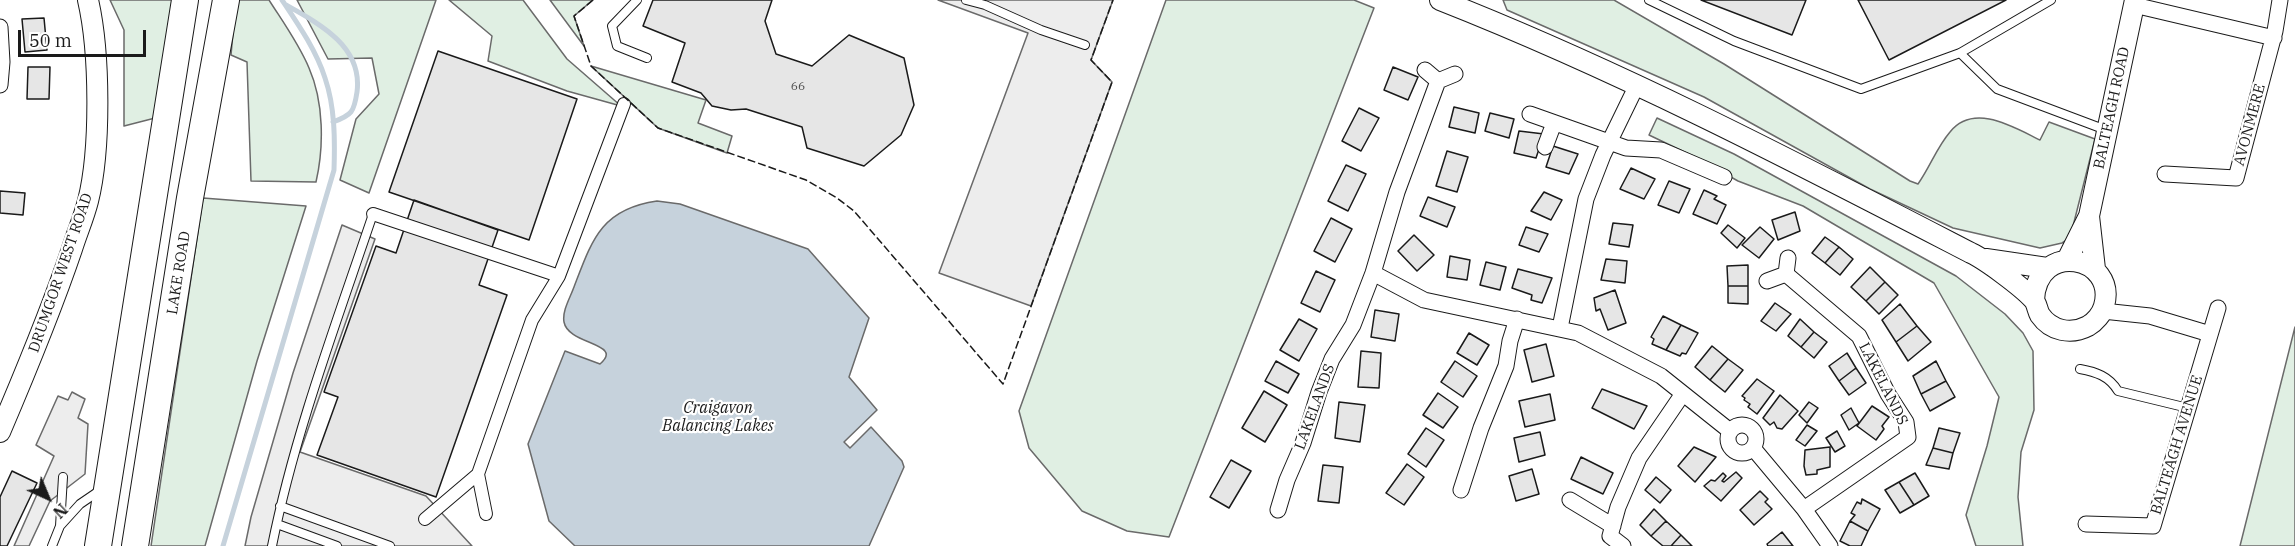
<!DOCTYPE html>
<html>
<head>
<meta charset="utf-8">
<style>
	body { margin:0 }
	#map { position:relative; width:2295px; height:546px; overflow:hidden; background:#fff; font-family:"IBM Plex Serif",serif }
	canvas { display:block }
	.north { position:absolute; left:18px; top:468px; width:60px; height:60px; -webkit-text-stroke:4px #fff; paint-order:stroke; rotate:136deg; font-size:16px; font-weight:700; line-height:24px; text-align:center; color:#1a1a1a }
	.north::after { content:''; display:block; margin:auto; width:21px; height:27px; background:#1a1a1a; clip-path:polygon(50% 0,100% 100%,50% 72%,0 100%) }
	.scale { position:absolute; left:18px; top:30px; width:128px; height:27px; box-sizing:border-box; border:3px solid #1a1a1a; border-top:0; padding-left:8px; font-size:18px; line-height:21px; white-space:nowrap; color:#1a1a1a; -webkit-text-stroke:4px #fff; paint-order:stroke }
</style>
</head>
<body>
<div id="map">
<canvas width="2295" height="546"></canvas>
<div class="north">N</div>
<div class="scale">50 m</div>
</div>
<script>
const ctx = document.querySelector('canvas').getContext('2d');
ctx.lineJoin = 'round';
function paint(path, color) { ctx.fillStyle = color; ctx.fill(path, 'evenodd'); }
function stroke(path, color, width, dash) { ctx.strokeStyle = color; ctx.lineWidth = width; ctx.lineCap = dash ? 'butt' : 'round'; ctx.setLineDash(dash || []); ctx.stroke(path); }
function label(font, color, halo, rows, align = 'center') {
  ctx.font = font + ' "IBM Plex Serif",serif'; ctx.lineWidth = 4.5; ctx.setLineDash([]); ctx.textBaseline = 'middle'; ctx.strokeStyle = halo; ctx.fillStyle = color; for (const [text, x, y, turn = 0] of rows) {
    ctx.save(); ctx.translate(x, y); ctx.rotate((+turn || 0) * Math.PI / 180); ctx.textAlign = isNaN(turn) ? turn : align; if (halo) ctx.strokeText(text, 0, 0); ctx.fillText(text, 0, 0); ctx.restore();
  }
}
const green = new Path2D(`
	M110 0H177L159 117 124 126V30Z
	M236 0H269C283 22 299 44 309 68 324 102 324 147 316 182L251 181 247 62 231 55Z
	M297 0H436L369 193 340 180 356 119 379 94 372 58 328 59Z
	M449 0H523L567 59 621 106 567 91 488 61 492 36Z
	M550 0H593L574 16 584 46Z
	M1166 0H1354L1374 8 1169 537 1127 531 1082 511 1029 448 1019 411Z
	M1503 0H1614L1724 64 1910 181 1918 184C1930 167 1937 147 1950 132 1974 102 2015 128 2040 140L2049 122 2095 139 2070 238 2062 243 2040 248 1953 228 1870 189 1704 97 1507 10Z
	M591 66 706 100 698 123 732 136 727 153 658 128Z
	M1657 118 1734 154 1956 276 2005 314 2023 333 2033 351 2034 410 2021 452 2018 497 2023 546H1976L1966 515 1987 446 1999 397 1934 283 1803 206 1738 181 1693 156 1649 135Z
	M203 198 306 206 257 361 205 546H151Z
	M2295 327V546H2240Z`);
paint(green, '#e0efe3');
stroke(green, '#6a6a6a', 1.5);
const parking = new Path2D(`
	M938 0H1113L1091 60 1112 82 1031 306 939 273 1028 33Z
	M342 225 375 239 300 452 426 496 472 546H245L251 517 293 373Z
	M72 392 85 399 78 418 88 424 85 474 50 501 29 546H14L54 456 36 445 58 396 68 400Z`);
paint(parking, '#ededed');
stroke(parking, '#6a6a6a', 1.5);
const water = new Path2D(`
	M657 201 680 204 808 249 869 318 849 377 877 410 844 442 850 448 871 427 902 461 904 467 869 546H575L549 521 528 444 565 351 600 364C625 343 568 345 564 322 562 311 570 298 574 287 592 240 601 209 657 201Z`);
paint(water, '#c6d2dc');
stroke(water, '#6a6a6a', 1.5);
stroke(new Path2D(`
	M286 5C320 24 363 47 357 92 354 112 352 115 333 122
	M223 546 334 170C335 140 335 107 325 78 316 50 298 24 282 0`), '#c6d2dc', 5);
const building = new Path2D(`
	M653 0H772L765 21 776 54 812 66 849 35 904 58 914 105 901 135 864 166 807 148 802 127 746 109 731 110 712 106 701 93 672 82 685 43 643 26Z
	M1701 0H1806L1792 35Z
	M1858 0H2006L1889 60Z
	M44 18 47 50 25 52 22 19Z
	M438 51 577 99 529 240 389 192Z
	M28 67H50L49 99H27Z
	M1393 67 1418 77 1408 100 1384 90Z
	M1454 107 1479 113 1475 133 1449 127Z
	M1359 108 1379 118 1361 151 1342 141Z
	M1490 113 1514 119 1509 138 1485 131Z
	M1519 131 1544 134 1536 158 1514 153Z
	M1553 146 1578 154 1569 174 1546 167Z
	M1447 151 1468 157 1457 192 1436 186Z
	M1346 165 1366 174 1348 211 1328 201Z
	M1631 168 1655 179 1644 199 1620 189Z
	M1669 181 1690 189 1679 213 1658 205Z
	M1704 190 1717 196 1714 199 1726 205 1717 224 1693 214Z
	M0 191 25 193 23 215 0 213Z
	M1544 192 1562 200 1551 220 1531 211Z
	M1428 197 1455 207 1447 227 1420 216Z
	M414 200 498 230 479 285 507 295 436 497 317 455 338 397 324 392 376 246 396 253Z
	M1795 212 1800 231 1778 240 1772 220Z
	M1331 218 1352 229 1335 262 1314 251Z
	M1613 223 1633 225 1629 247 1609 244Z
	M1728 225 1745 238 1737 248 1721 233Z
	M1526 227 1548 234 1539 252 1519 245Z
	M1760 227 1774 239 1759 258 1742 245Z
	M1414 235 1434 255 1417 271 1398 251Z
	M1825 237 1839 247 1825 263 1812 253Z
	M1839 247 1853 259 1840 275 1825 263Z
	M1450 256 1470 260 1467 280 1447 277Z
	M1606 259 1627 261 1625 283 1601 280Z
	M1486 262 1506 267 1500 290 1480 285Z
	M1748 265V286H1728L1727 266Z
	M1870 267 1885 282 1866 301 1851 287Z
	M1518 269 1552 278 1542 303 1531 300 1532 295 1512 288Z
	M1316 271 1335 280 1320 312 1301 303Z
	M1885 282 1898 295 1879 314 1866 301Z
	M1728 286H1748V304L1728 303Z
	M1615 290 1626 323 1608 330 1600 309 1596 311 1594 298Z
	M1775 303 1791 314 1776 331 1761 321Z
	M1900 304 1917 326 1896 342 1882 320Z
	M1375 310 1399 314 1395 341 1371 337Z
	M1663 316 1681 325 1666 350 1652 344 1654 339 1651 337Z
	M1299 319 1317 329 1299 361 1280 350Z
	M1800 319 1814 332 1801 347 1788 336Z
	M1681 325 1698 333 1686 354 1682 353 1680 356 1666 350Z
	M1917 326 1931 342 1908 361 1896 342Z
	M1814 332 1827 342 1814 358 1801 347Z
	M1469 333 1489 345 1477 365 1457 353Z
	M1546 344 1554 376 1532 382 1524 350Z
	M1712 346 1728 359 1710 380 1695 367Z
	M1361 351 1381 353 1379 388 1358 387Z
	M1847 353 1856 368 1839 381 1829 366Z
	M1728 359 1743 370 1725 392 1710 380Z
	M1276 361 1299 374 1288 393 1265 381Z
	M1455 361 1477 376 1463 397 1441 382Z
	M1936 361 1946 381 1921 394 1913 376Z
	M1856 368 1866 383 1849 395 1839 381Z
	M1757 379 1774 391 1757 414 1748 407 1750 404 1744 400 1745 398 1742 396Z
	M1946 381 1955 397 1930 411 1921 394Z
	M1602 389 1647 406 1634 429 1592 408Z
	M1264 391 1287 405 1265 442 1242 428Z
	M1438 393 1458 407 1443 428 1423 415Z
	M1550 394 1555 420 1525 427 1519 401Z
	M1780 395 1798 411 1782 429 1777 428 1774 422 1770 425 1763 418Z
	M1339 402 1365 405 1360 442 1335 438Z
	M1809 402 1818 408 1807 423 1799 415Z
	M1872 406 1889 417 1882 426 1884 429 1876 440 1857 426Z
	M1851 408 1859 423 1849 430 1841 415Z
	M1807 425 1817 431 1805 446 1796 440Z
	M1426 428 1444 440 1426 467 1408 454Z
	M1939 428 1960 433 1953 453 1933 448Z
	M1837 431 1845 446 1835 452 1826 438Z
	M1540 432 1545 455 1519 462 1514 438Z
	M1694 447 1716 457 1695 482 1678 466Z
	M1830 447V467L1817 470V474L1806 475 1804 466 1805 450Z
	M1933 448 1953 453 1949 469 1926 465Z
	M1581 457 1613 473 1603 494 1571 479Z
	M1231 460 1251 471 1229 508 1210 497Z
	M1407 464 1424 477 1404 505 1386 493Z
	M1323 465 1343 467 1339 503 1318 501Z
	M1532 469 1539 494 1516 501 1509 476Z
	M12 471 37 483 7 546H0V497Z
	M1736 472 1742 478 1721 501 1704 486 1711 480 1715 481 1723 473 1726 476 1722 481 1724 482Z
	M1915 473 1929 496 1914 505 1899 482Z
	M1656 477 1671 490 1660 503 1645 490Z
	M1899 482 1914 505 1900 513 1885 490Z
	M1760 491 1768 499 1765 502 1772 509 1754 525 1740 510Z
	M1862 499 1880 509 1868 531 1850 521 1855 515 1851 513 1857 502 1861 504Z
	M1654 509 1666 521 1651 536 1640 525Z
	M1666 521 1681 535 1671 546H1663L1651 536Z
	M1850 521 1868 531 1861 546H1850L1840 541Z
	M1782 532 1793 546H1768L1767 544Z
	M1681 535 1692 546H1671Z`);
paint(building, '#e6e6e6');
stroke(building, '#1a1a1a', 1.5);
const service = new Path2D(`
	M637 0 612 26 617 46 647 58
	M966 0 985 5 1041 30 1085 45
	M1649 0 1734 41 1861 89 1960 53 2051 0
	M1960 53 1997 89 2106 130
	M2080 369C2096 372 2109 376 2118 391L2188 408
	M280 506 390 546
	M277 524 337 546
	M60 526 80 504 102 489
	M52 546 60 526 63 477
	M272 546C295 432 336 324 373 214`);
const pedestrian = new Path2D(`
	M373 214 559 276
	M486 514 478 474 532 320 559 276 624 104
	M425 519 478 474`);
const minor = new Path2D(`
	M2134 5 2274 38
	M0 27 2 62 0 85
	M1425 70 1438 81 1455 74
	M1530 114 1626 148 1661 150 1724 177
	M1545 147 1554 123
	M2165 174 2236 178 2275 31 2280 0
	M1373 273 1424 300 1578 333 1661 376 1730 431
	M1786 274 1859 336 1888 394 1906 422 1908 437 1804 509
	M1767 281 1786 274 1788 258
	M2103 311 2150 316 2210 334
	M1560 328 1586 199 1603 155 1637 85
	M1728 439a14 14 0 1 1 28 0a14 14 0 1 1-28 0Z
	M1753 448 1804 509 1830 546
	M1461 490 1481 428 1506 366 1510 341 1517 319
	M1570 500 1613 526
	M1278 510 1287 480 1303 443 1319 392 1332 359 1353 325 1373 273 1397 192 1438 81
	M2086 524 2153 526 2218 308
	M1623 546 1610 536 1618 507 1639 458 1682 395`);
const tertiary = new Path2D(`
	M1440 0C1623 72 1797 163 1971 253 1986 260 2022 287 2033 299 2037 303 2037 310 2040 315 2051 331 2071 335 2088 326 2095 322 2102 314 2104 306 2118 256 2037 239 2034 300
	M2089 216 2095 269
	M1986 259 2047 268
	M2067 260 2089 216 2135 0
	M0 432C26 371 51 311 72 249 77 233 84 217 88 201 101 149 100 52 88 0`);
const trunk = new Path2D(`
	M98 546 185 0
	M135 546 190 198 226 0`);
stroke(service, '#1a1a1a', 10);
stroke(pedestrian, '#1a1a1a', 14);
stroke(minor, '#1a1a1a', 17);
stroke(tertiary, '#1a1a1a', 22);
stroke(trunk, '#1a1a1a', 28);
stroke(service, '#fff', 8);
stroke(pedestrian, '#fff', 12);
stroke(minor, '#fff', 15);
stroke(tertiary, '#fff', 20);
stroke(trunk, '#fff', 26);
stroke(new Path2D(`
	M593 0 574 16 591 66 658 128 806 180 837 198 854 211 1003 384 1112 82 1091 60 1113 0`), '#1a1a1a', 1.5, [8, 3]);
label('12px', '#4d4d4d', null, [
	["66",798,87]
]);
label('15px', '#1a1a1a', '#fff', [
	["BALTEAGH ROAD",2112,108,-78],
	["AVONMERE",2250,125,-75],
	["DRUMGOR WEST ROAD",61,273,-71],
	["LAKE ROAD",179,273,-81],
	["LAKELANDS",1883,384,63],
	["LAKELANDS",1315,407,-70],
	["BALTEAGH AVENUE",2177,445,-73]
]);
label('italic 16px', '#1a1a1a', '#fff', [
	["Craigavon",718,408],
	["Balancing Lakes",718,426]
]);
</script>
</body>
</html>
